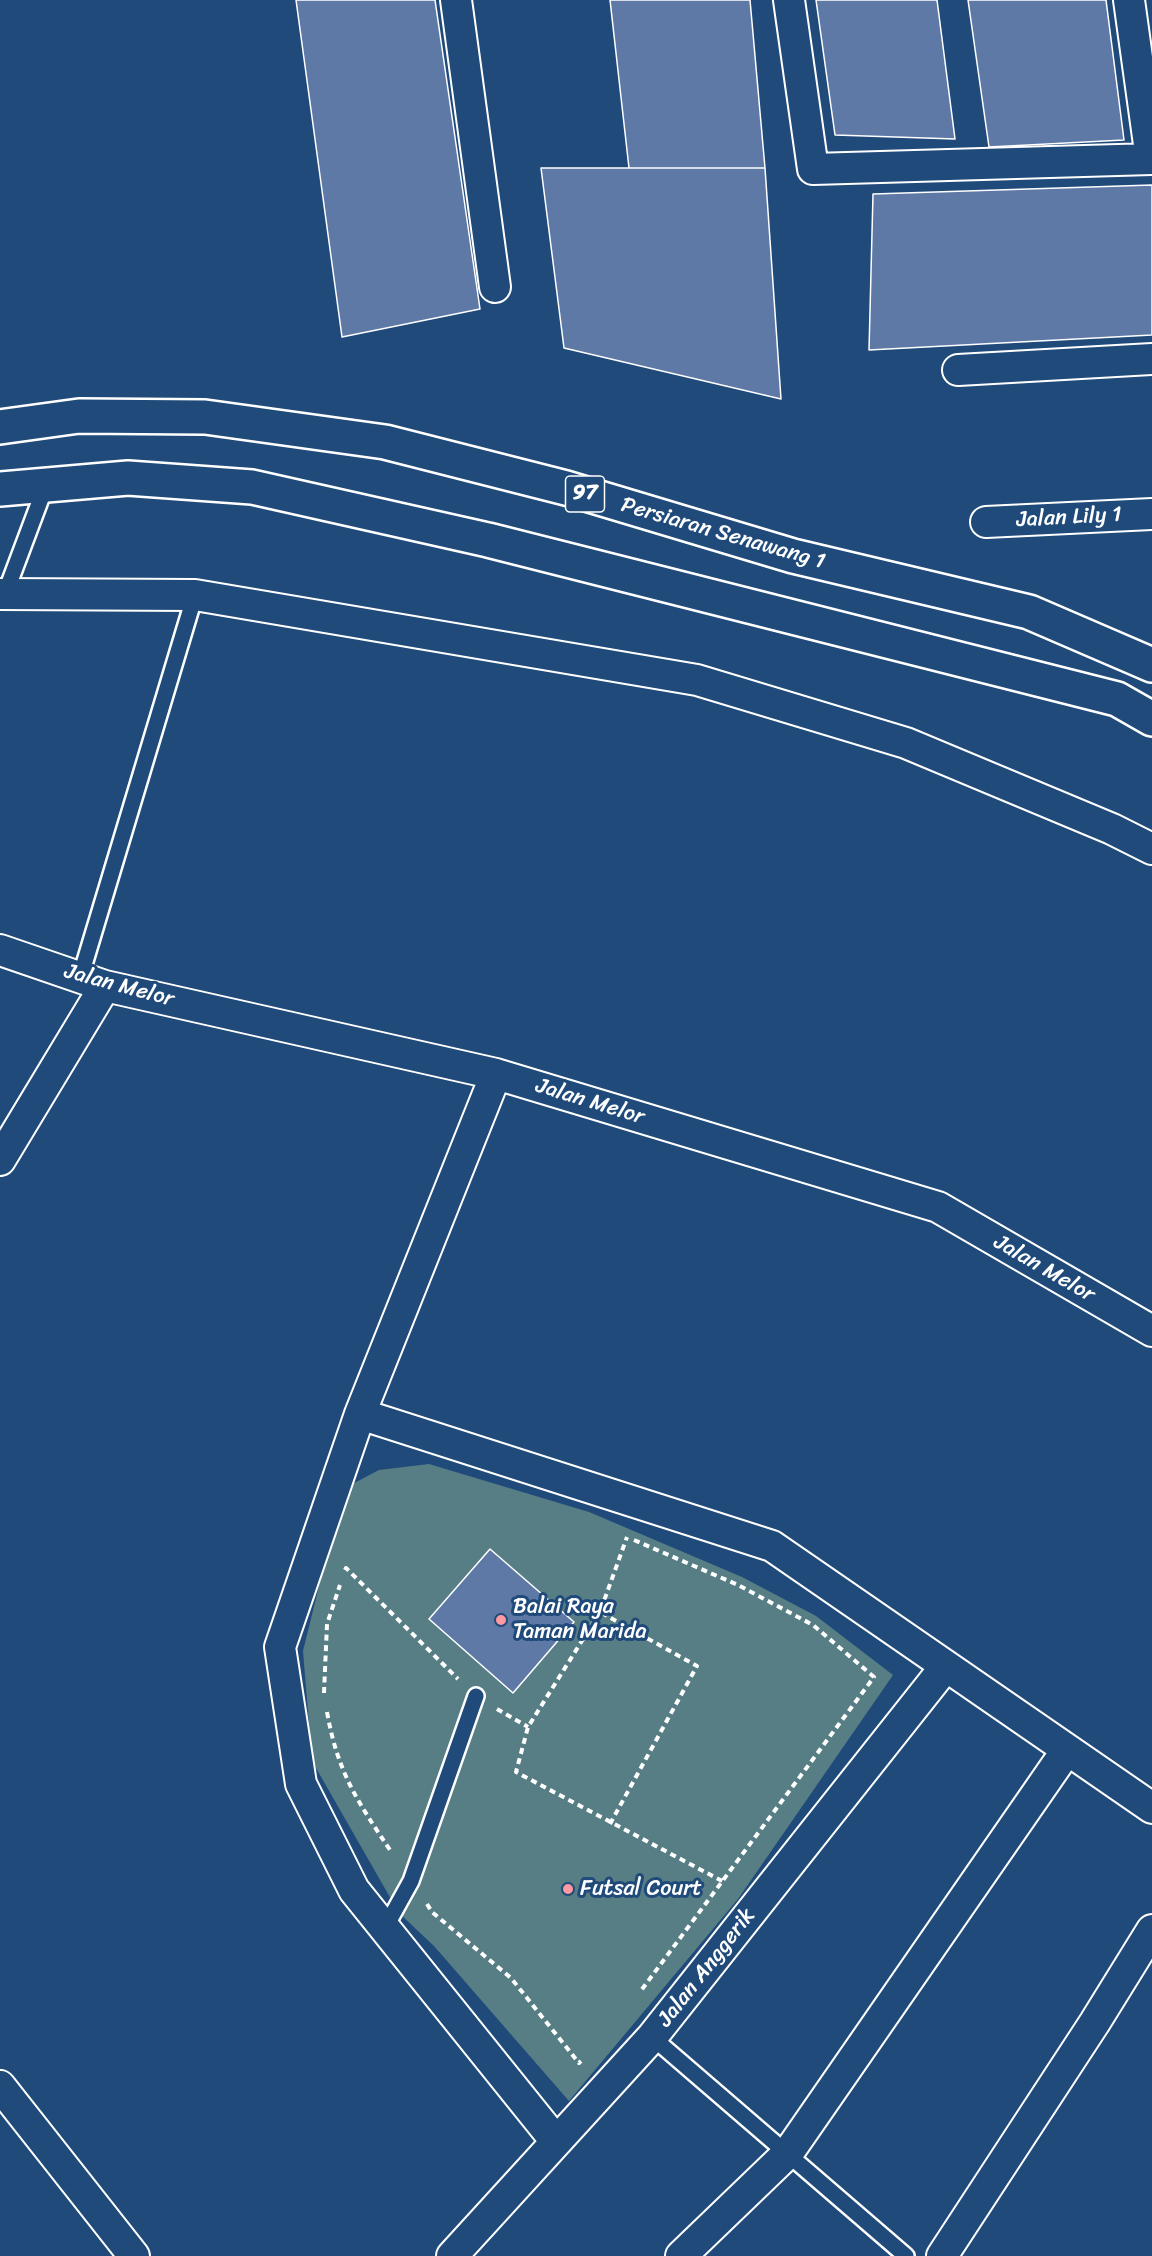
<!DOCTYPE html>
<html>
<head>
<meta charset="utf-8">
<style>
	body { margin:0 }
	canvas { display:block; background:#1f4a7a }
</style>
</head>
<body>
<canvas width="1152" height="2256"></canvas>
<script>
const ctx = document.querySelector('canvas').getContext('2d');
ctx.lineJoin = 'round';
function paint(path, color) { ctx.fillStyle = color; ctx.fill(path, 'evenodd'); }
function stroke(path, color, width, dash) { ctx.strokeStyle = color; ctx.lineWidth = width; ctx.lineCap = dash ? 'butt' : 'round'; ctx.setLineDash(dash || []); ctx.stroke(path); }
function label(font, color, halo, rows, align = 'center') {
  ctx.font = font + ' Sriracha,sans-serif'; ctx.lineWidth = 6; ctx.setLineDash([]); ctx.textBaseline = 'middle'; ctx.strokeStyle = halo; ctx.fillStyle = color; for (const [text, x, y, turn = 0] of rows) {
    ctx.save(); ctx.translate(x, y); ctx.rotate((+turn || 0) * Math.PI / 180); ctx.textAlign = isNaN(turn) ? turn : align; if (halo) ctx.strokeText(text, 0, 0); ctx.fillText(text, 0, 0); ctx.restore();
  }
}
paint(new Path2D(`
	M429 1464 589 1512 742 1577 816 1616 893 1675 738 1899 569 2101 434 1946 399 1913 312 1761 303 1651 343 1489 379 1470Z`), '#577e84');
const building = new Path2D(`
	M296 0H435L480 309 342 337Z
	M610 0H750L765 168H629Z
	M816 0H937L955 139 835 135Z
	M968 0H1106L1124 140 989 147Z
	M541 168H765L781 399 564 348Z
	M1152 185V335L869 350 873 194Z
	M490 1549 574 1622 513 1693 429 1619Z`);
paint(building, '#5f79a7');
stroke(building, '#fff', 1.5);
const service = new Path2D(`
	M4 597 46 485
	M80 978 195 595
	M385 1928 411 1881 476 1696
	M652 2037 906 2256`);
const minor = new Path2D(`
	M456 0 495 287
	M789 0 813 169 1152 159
	M1129 0 1151 159
	M958 370 1152 359
	M986 522 1152 514
	M0 594 195 595 697 680 906 743 1112 829 1152 849
	M0 950 105 986 496 1074 938 1207 1152 1331
	M496 1074 360 1414 280 1647 301 1784 354 1890 555 2140
	M0 1160 105 986
	M360 1414 772 1546 1152 1808
	M0 2086 134 2256
	M452 2256 652 2037 946 1666
	M681 2256 788 2153 1067 1750
	M942 2256 1095 2022 1152 1930`);
const primary = new Path2D(`
	M0 427 79 416 205 417 385 442 566 488 793 556 1029 612 1152 665
	M0 489 128 478 252 487 488 540 1117 699 1152 719`);
stroke(service, '#fff', 20);
stroke(minor, '#fff', 34);
stroke(primary, '#fff', 38);
stroke(new Path2D(`
	M634 1540 738 1585 813 1625 874 1677 640 1992
	M345 1570 346 1568 458 1679
	M600 1612 528 1727 516 1772 724 1882
	M324 1693 327 1624 340 1585
	M497 1709 528 1727
	M327 1712C338 1774 358 1802 392 1853
	M610 1824 697 1666 600 1612 627 1537
	M427 1904 432 1912 511 1978 579 2063 581 2061`), '#fff', 4, [6, 4.5]);
stroke(service, '#1f4a7a', 15);
stroke(minor, '#1f4a7a', 30);
stroke(primary, '#1f4a7a', 33);
for (const [x, y, r, color] of [
	[501,1620,6,"#ff9aa2"],
	[568,1889,6,"#ff9aa2"]
]) { const dot = new Path2D(); dot.arc(x, y, r, 0, 2 * Math.PI); ctx.fillStyle = color; ctx.fill(dot); stroke(dot, '#1f4a7a', 2); }
for (const [x, y, w] of [
	[585,494,39]
]) { const box = new Path2D(); box.roundRect(x - w / 2, y - 18, w, 36, 4.5); ctx.fillStyle = '#1f4a7a'; ctx.fill(box); stroke(box, '#fff', 1.5); }
label('bold 21px', '#fff', null, [
	["97",585,494]
]);
label('22px', '#fff', '#1f4a7a', [
	["Jalan Lily 1",1069,518,-3],
	["Persiaran Senawang 1",723,534,16],
	["Jalan Melor",119,986,15],
	["Jalan Melor",590,1102,17],
	["Jalan Melor",1044,1269,30],
	["Jalan Anggerik",707,1968,-52]
]);
label('22px', '#fff', '#1f4a7a', [
	["Balai Raya",513,1607],
	["Taman Marida",513,1632],
	["Futsal Court",580,1889]
], 'left');
</script>
</body>
</html>
